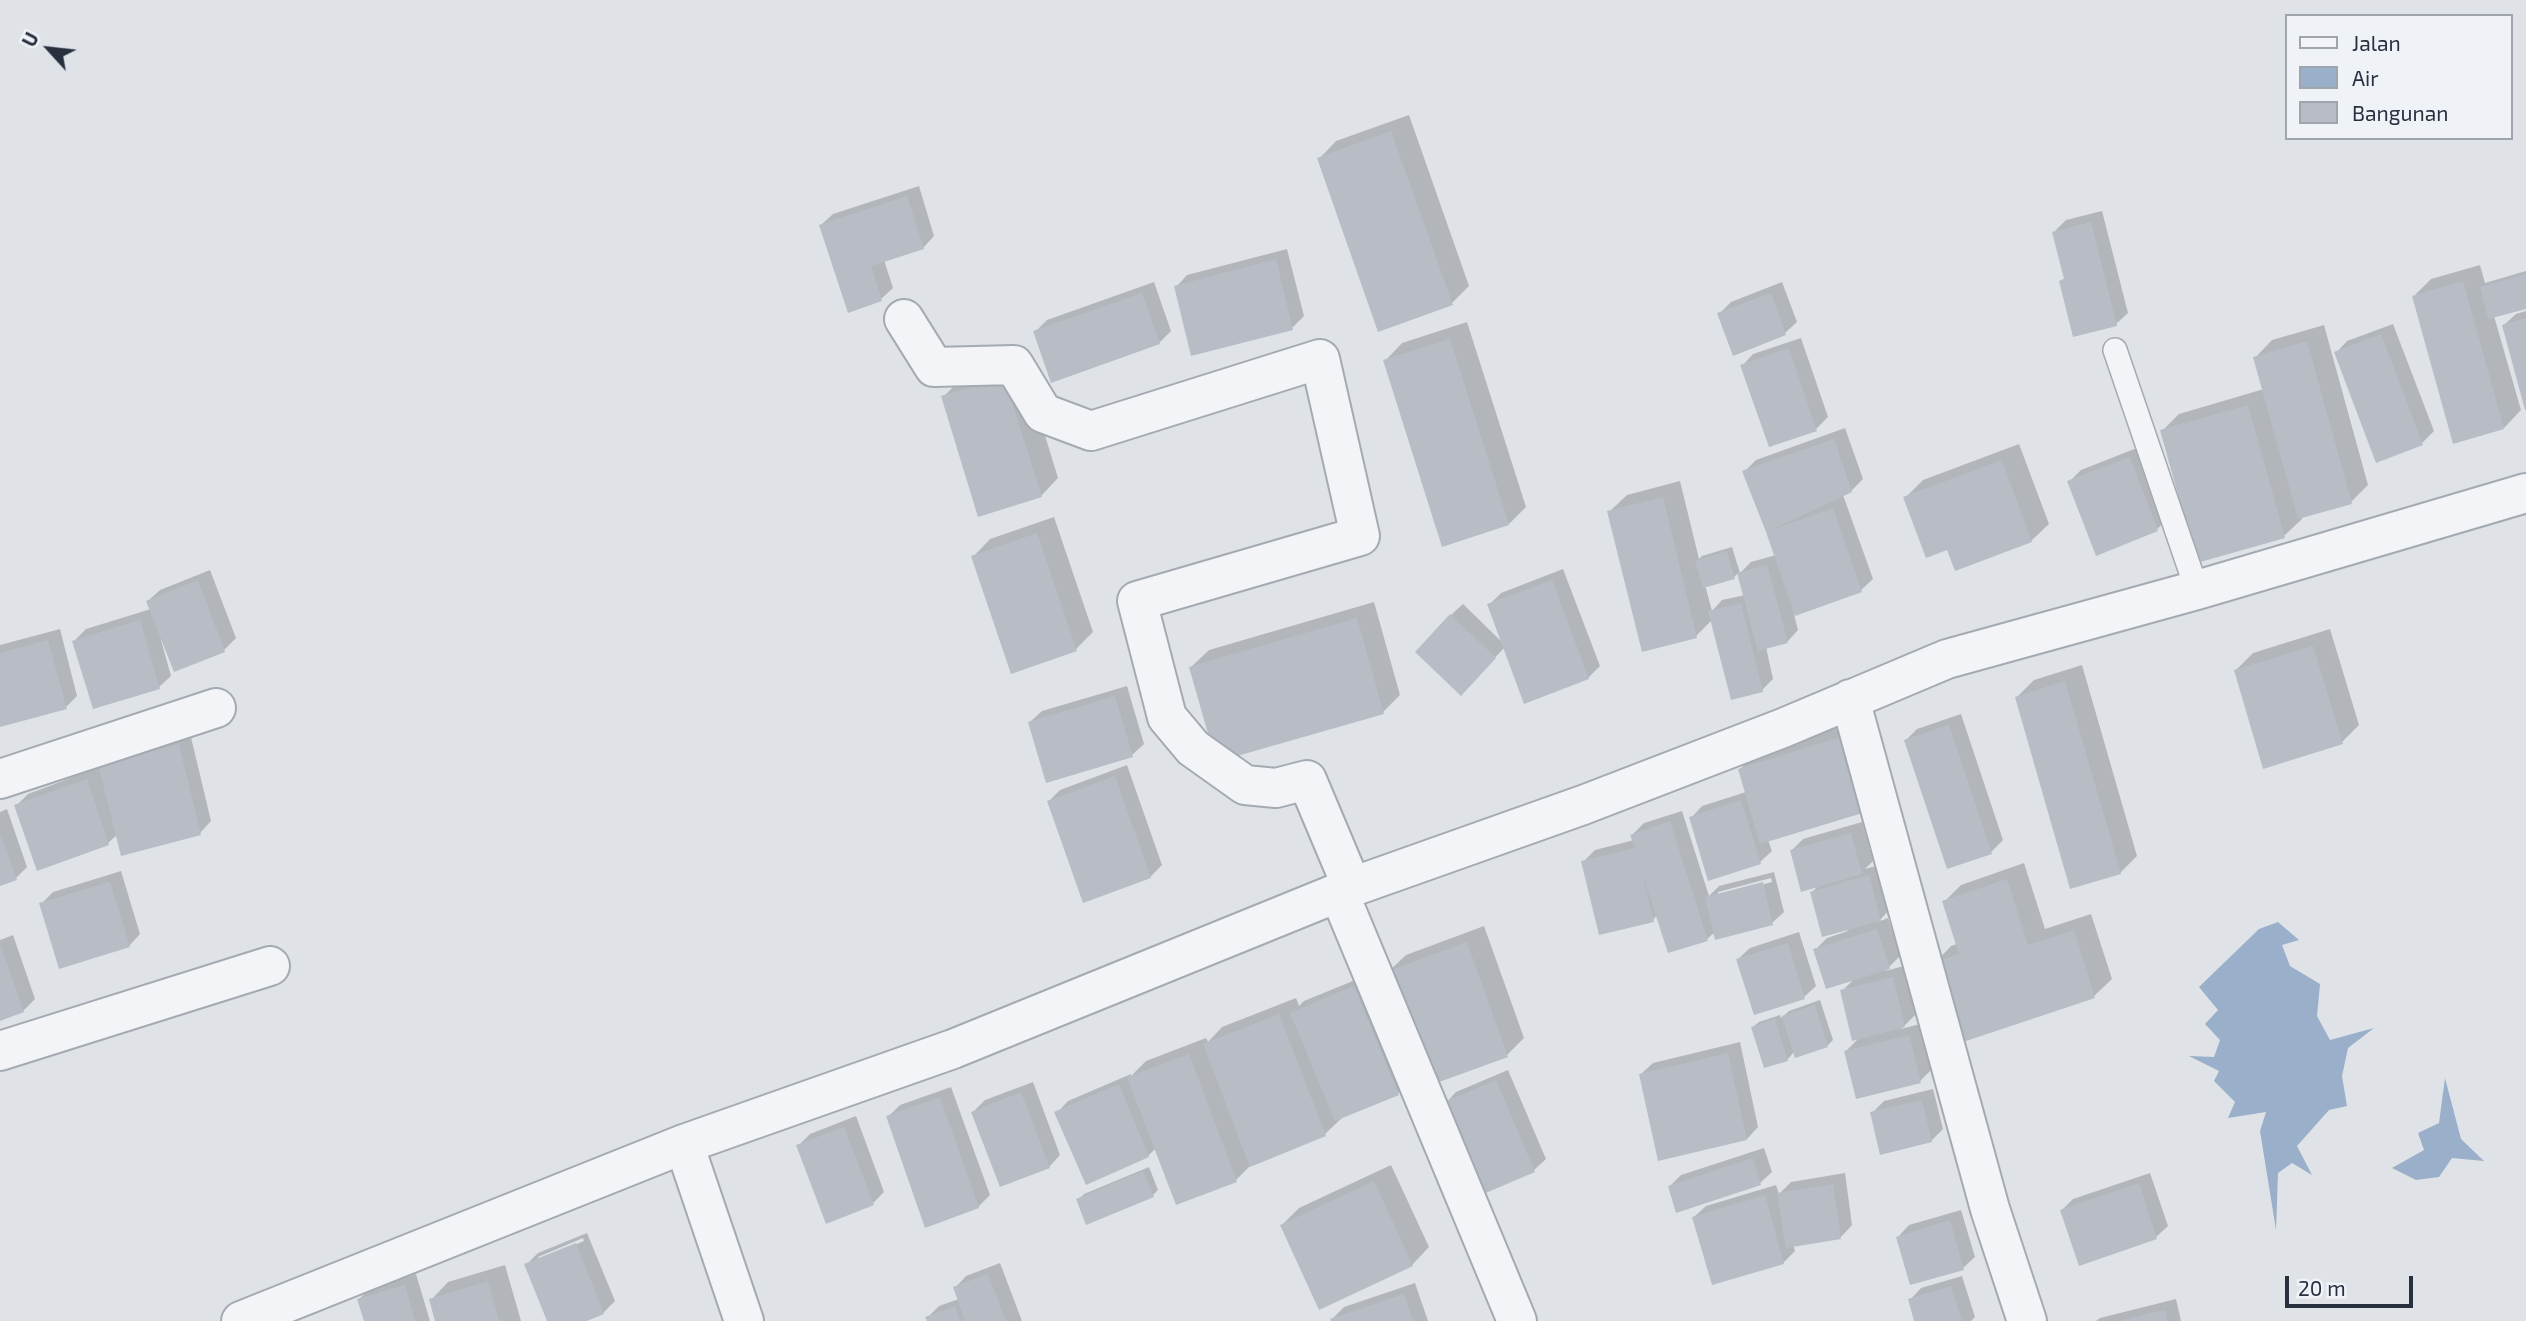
<!DOCTYPE html>
<html>
<head>
<meta charset="utf-8">
<style>
	body { margin:0 }
	#map { position:relative; width:2526px; height:1321px; overflow:hidden; background:#dfe3e8; font-family:"Exo 2",sans-serif }
	canvas { display:block }
	.legend { position:absolute; left:2285px; top:14px; width:228px; height:126px; box-sizing:border-box; background:#eff2f6; border:2px solid #9fa4ad; margin:0; padding:9px 12px; list-style:none; font-size:21px; color:#283040 }
	.legend li { display:flex; align-items:center; gap:14px; height:35px }
	.legend b { width:35px; border:2px solid #9fa4ad }
	.north { position:absolute; left:14px; top:14px; width:70px; height:70px; -webkit-text-stroke:5px #eff2f6; paint-order:stroke; rotate:297deg; font-size:19px; font-weight:700; line-height:28px; text-align:center; color:#283040 }
	.north::after { content:''; display:block; margin:auto; width:24px; height:32px; background:#283040; clip-path:polygon(50% 0,100% 100%,50% 72%,0 100%) }
	.scale { position:absolute; left:2285px; top:1276px; width:128px; height:32px; box-sizing:border-box; border:4px solid #283040; border-top:0; padding-left:9px; font-size:21px; line-height:24px; white-space:nowrap; color:#283040; -webkit-text-stroke:5px #eff2f6; paint-order:stroke }
</style>
</head>
<body>
<div id="map">
<canvas width="2526" height="1321"></canvas>
<ul class="legend">
<li><b style="height:9px;background:#f2f4f7"></b>Jalan</li>
<li><b style="height:19px;background:#9aafc9"></b>Air</li>
<li><b style="height:19px;background:#b7bcc5"></b>Bangunan</li>
</ul>
<div class="north">U</div>
<div class="scale">20 m</div>
</div>
<script>
const ctx = document.querySelector('canvas').getContext('2d');
ctx.lineJoin = 'round';
function paint(path, color) { ctx.fillStyle = color; ctx.fill(path, 'evenodd'); }
function stroke(path, color, width, dash) { ctx.strokeStyle = color; ctx.lineWidth = width; ctx.lineCap = dash ? 'butt' : 'round'; ctx.setLineDash(dash || []); ctx.stroke(path); }
paint(new Path2D(`
	M2278 922 2299 940 2282 945 2290 966 2320 984 2317 1016 2330 1040 2374 1028 2348 1048 2342 1076 2347 1106 2329 1110 2297 1146 2312 1175 2292 1163 2278 1173 2276 1230 2260 1131 2266 1112 2228 1118 2235 1102 2214 1081 2219 1071 2189 1056 2214 1057 2220 1040 2205 1024 2218 1010 2199 987 2259 929Z
	M2445 1078 2461 1139 2484 1161 2452 1158 2439 1177 2416 1180 2392 1168 2424 1150 2418 1133 2439 1123Z`), '#9aafc9');
paint(new Path2D(`
	M1409 115 1469 286 1452 303 1319 159 1336 141Z
	M919 186 934 236 923 248 884 260 893 288 881 299 821 225 833 214Z
	M2102 211 2128 313 2116 324 2061 281 2066 277 2054 232 2066 220Z
	M1287 249 1304 316 1292 328 1176 287 1187 275Z
	M2480 265 2485 283 2526 271V307L2494 316 2521 410 2504 428 2414 296 2431 279Z
	M1154 282 1171 331 1159 343 1035 332 1047 320Z
	M1782 282 1797 322 1785 333 1719 314 1731 302Z
	M2526 311V406L2504 325 2516 314Z
	M1467 322 1526 507 1509 524 1385 361 1402 343Z
	M2393 324 2434 431 2422 443 2377 461 2336 353 2347 341Z
	M2324 325 2368 485 2351 502 2301 516 2302 519 2284 536 2162 431 2179 414 2264 389 2255 358 2272 340Z
	M1801 338 1828 417 1816 429 1742 366 1753 354Z
	M1022 360 1058 478 1041 496 943 397 960 380Z
	M1845 428 1863 479 1851 491 1843 495 1873 579 1861 590 1794 614 1798 630 1787 642 1766 647 1773 679 1762 690 1712 620 1696 636 1609 512 1627 495 1680 481 1699 559 1702 556 1732 547 1740 573 1751 562 1776 555 1744 472 1756 460ZM1739 572 1745 595 1722 600 1712 611 1705 585 1734 577Z
	M2019 444 2049 524 2031 541 1949 547 1906 497 1923 480Z
	M2142 446 2169 518 2157 529 2069 482 2081 470Z
	M1054 517 1093 632 1076 649 973 557 990 539Z
	M1563 569 1600 666 1588 678 1505 647 1472 682 1451 615 1463 604 1503 643 1489 605 1501 593Z
	M210 570 236 638 224 650 175 669 163 640H161L171 676 159 687 74 641 86 629 151 609 148 601 160 590Z
	M1374 602 1400 695 1383 712 1191 667 1209 650Z
	M60 629 77 696 66 707 0 725V645Z
	M2330 629 2359 725 2342 742 2236 670 2253 653Z
	M2082 665 2137 856 2120 873 2017 697 2034 680Z
	M1127 686 1144 744 1132 755 1030 722 1042 711Z
	M1961 714 2003 840 1991 852 1906 740 1917 729Z
	M1861 720 1768 840 1772 851 1760 862 1691 818 1702 806 1746 792 1740 769 1757 752Z
	M190 733 211 821 200 833 117 835 108 843 16 806 28 794Z
	M1127 765 1162 865 1150 877 1049 801 1060 790Z
	M7 809 27 867 16 878 0 884V812Z
	M1682 811 1709 896 1719 886 1774 872 1784 912 1772 923 1715 932 1707 939 1669 951 1657 915 1653 920 1583 862 1595 850 1634 840 1632 835 1644 823ZM1771 878 1772 882 1718 896V892Z
	M1862 822 1873 861 1865 869 1880 865 1891 908 1878 922 1888 918 1900 956 1885 971 1904 966 1916 1014 1901 1029 1920 1024 1932 1069 1920 1081 1846 1051 1860 1037 1842 991 1854 979 1815 950 1827 938 1848 931 1812 892 1819 885 1791 851 1803 839Z
	M2024 863 2045 929 2091 914 2112 979 2094 996 1934 964 1951 946 1957 944 1944 902 1961 885Z
	M121 871 140 934 129 946 41 904 53 892Z
	M1484 926 1524 1038 1507 1055 1388 972 1406 955Z
	M1799 932 1816 986 1804 997 1738 959 1750 948Z
	M13 935 35 999 23 1011 0 1019V940Z
	M1365 976 1410 1082 1398 1093 1343 1117 1325 1134 1252 1164 1236 1180 1156 1148 1148 1156 1057 1113 1068 1101 1131 1074V1076L1146 1061 1206 1038 1208 1042 1222 1027 1296 998 1299 1006 1304 1001Z
	M1820 1000 1833 1040 1827 1046 1795 1051 1787 1060 1753 1027 1759 1022 1780 1015 1781 1018 1789 1011Z
	M1740 1042 1758 1127 1747 1139 1641 1074 1653 1063Z
	M1508 1070 1546 1159 1534 1170 1445 1104 1456 1092Z
	M1033 1082 1060 1155 1049 1167 973 1112 985 1100Z
	M951 1087 990 1195 978 1207 888 1117 900 1105Z
	M1933 1089 1943 1129 1931 1141 1872 1113 1884 1101Z
	M856 1116 884 1192 873 1203 798 1146 810 1134Z
	M1764 1148 1772 1172 1760 1183 1670 1186 1681 1175Z
	M1391 1165 1429 1247 1412 1265 1282 1225 1299 1208Z
	M1149 1167 1158 1190 1153 1195 1078 1200 1084 1194Z
	M1845 1173 1852 1225 1841 1237 1793 1245 1795 1251 1783 1263 1694 1217 1706 1206 1776 1185 1779 1194 1791 1182Z
	M2150 1173 2168 1226 2156 1237 2062 1210 2073 1199Z
	M1961 1210 1975 1257 1963 1268 1898 1237 1909 1225Z
	M587 1233 615 1301 603 1313 582 1321H549L526 1265 538 1253ZM583 1238 584 1241 538 1260V1257Z
	M1000 1263 1022 1321H929L927 1318 939 1306 959 1299 955 1288 966 1276Z
	M505 1265 521 1321H437L431 1300 448 1282Z
	M416 1274 430 1321H366L359 1299 371 1288Z
	M1962 1276 1975 1317 1971 1321H1916L1910 1300 1921 1288Z
	M1415 1283 1428 1321H1333L1332 1319 1344 1307Z
	M2176 1299 2181 1321H2096L2100 1318Z`), '#0003');
paint(new Path2D(`
	M1391 131 1453 305 1378 332 1317 158Z
	M907 196 924 249 871 266 882 301 848 313 819 225Z
	M2091 222 2117 326 2073 337 2059 281 2064 279 2052 232Z
	M1276 259 1293 330 1191 356 1174 286Z
	M2526 274V309L2488 319 2480 287Z
	M2463 281 2504 429 2453 444 2412 296Z
	M1142 293 1160 344 1051 383 1033 331Z
	M1771 293 1786 335 1733 356 1717 313Z
	M2526 318V410H2525L2502 325Z
	M2381 334 2423 445 2376 463 2334 352Z
	M1450 339 1509 525 1442 547 1383 360Z
	M2307 341 2352 504 2298 519 2253 357Z
	M1789 348 1817 431 1769 447 1740 365Z
	M1004 377 1042 497 978 517 941 396Z
	M2248 405 2285 538 2197 563 2160 430Z
	M1834 439 1852 492 1771 530 1833 508 1862 592 1795 616 1766 532 1742 471Z
	M2130 457 2158 531 2096 556 2067 481Z
	M2002 460 2032 542 1955 571 1947 550 1926 558 1903 497Z
	M1663 497 1697 638 1642 652 1607 511Z
	M1037 533 1077 651 1011 674 971 556Z
	M1727 551 1735 579 1703 588 1695 561Z
	M1767 565 1788 643 1758 651 1737 573Z
	M198 580 225 652 174 672 146 601Z
	M1552 580 1589 679 1524 704 1487 604Z
	M1741 603 1763 692 1731 700 1708 611Z
	M1450 614 1496 658 1461 696 1415 652Z
	M1357 618 1384 714 1216 762 1189 667Z
	M140 620 160 689 93 709 72 641Z
	M48 640 67 709 0 727V653Z
	M2313 646 2343 744 2263 769 2234 670Z
	M2065 681 2121 874 2070 889 2015 697Z
	M1115 696 1133 757 1046 783 1028 722Z
	M1949 725 1992 854 1947 869 1904 740Z
	M1844 736 1866 812 1760 844 1738 769Z
	M179 744 201 835 121 856 98 764Z
	M1115 776 1151 878 1083 903 1047 801Z
	M87 779 109 845 37 871 14 805Z
	M1741 800 1761 864 1708 881 1689 817Z
	M1670 821 1708 941 1668 953 1642 873 1654 922 1599 935 1581 861 1635 848 1630 835Z
	M0 833 17 880 0 886Z
	M1851 833 1862 874 1801 892 1790 850Z
	M1869 875 1881 921 1822 937 1810 892Z
	M2007 879 2028 945 2074 930 2095 998 1957 1044 1932 963 1959 954 1942 901Z
	M110 882 130 947 59 969 39 903Z
	M1763 882 1773 925 1715 940 1705 897Z
	M1877 929 1890 969 1826 989 1813 949Z
	M1467 942 1508 1057 1428 1086 1386 972Z
	M1788 943 1805 999 1754 1015 1736 959Z
	M0 944 24 1012 0 1021Z
	M1893 977 1905 1027 1852 1041 1840 990Z
	M1354 986 1399 1095 1335 1121 1290 1013Z
	M1815 1005 1828 1047 1795 1058 1782 1016Z
	M1279 1014 1326 1136 1250 1167 1203 1044Z
	M1775 1019 1788 1061 1764 1068 1751 1027Z
	M1909 1035 1921 1083 1856 1099 1844 1051Z
	M1728 1053 1747 1140 1658 1161 1639 1074Z
	M1189 1054 1237 1182 1176 1205 1127 1077Z
	M1496 1080 1535 1172 1481 1195 1443 1103Z
	M1119 1084 1149 1157 1086 1185 1054 1112Z
	M1021 1092 1050 1168 1000 1187 971 1112Z
	M940 1097 979 1208 925 1228 886 1116Z
	M1922 1100 1932 1142 1880 1155 1870 1112Z
	M844 1127 874 1205 826 1224 796 1145Z
	M1753 1158 1761 1185 1676 1213 1668 1186Z
	M1143 1171 1154 1197 1086 1225 1076 1199Z
	M1374 1181 1413 1266 1319 1310 1280 1225Z
	M2139 1183 2157 1239 2079 1266 2060 1210Z
	M1833 1184 1841 1239 1786 1248 1777 1193Z
	M1765 1195 1784 1264 1712 1285 1692 1217Z
	M1950 1220 1964 1270 1910 1285 1896 1237Z
	M576 1243 604 1314 587 1321H547L524 1264Z
	M988 1274 1006 1321H965L953 1287Z
	M488 1281 499 1321H435L429 1299Z
	M405 1285 415 1321H364L357 1299Z
	M1951 1286 1962 1321H1914L1908 1299Z
	M1404 1294 1413 1321H1331L1330 1319Z
	M955 1306 960 1321H927L925 1317Z
	M2165 1310 2167 1321H2123L2122 1320Z`), '#b7bcc5');
const service = new Path2D(`
	M2115 350 2197 590`);
const minor = new Path2D(`
	M904 319 934 367 1014 365 1043 413 1091 431 1320 359 1360 536 1137 601 1167 717 1193 748 1245 785 1276 788 1307 780 1352 887
	M1850 699 1990 1209 2027 1321
	M0 779 216 708
	M1339 893 1517 1321
	M0 1051 270 966
	M684 1144 744 1321
	M241 1321 684 1144 953 1049 1352 887 1583 805 1783 728 1947 659 2197 590 2526 493`);
stroke(service, '#a4aab2', 26);
stroke(minor, '#a4aab2', 42);
stroke(service, '#f2f4f7', 23);
stroke(minor, '#f2f4f7', 38);
</script>
</body>
</html>
